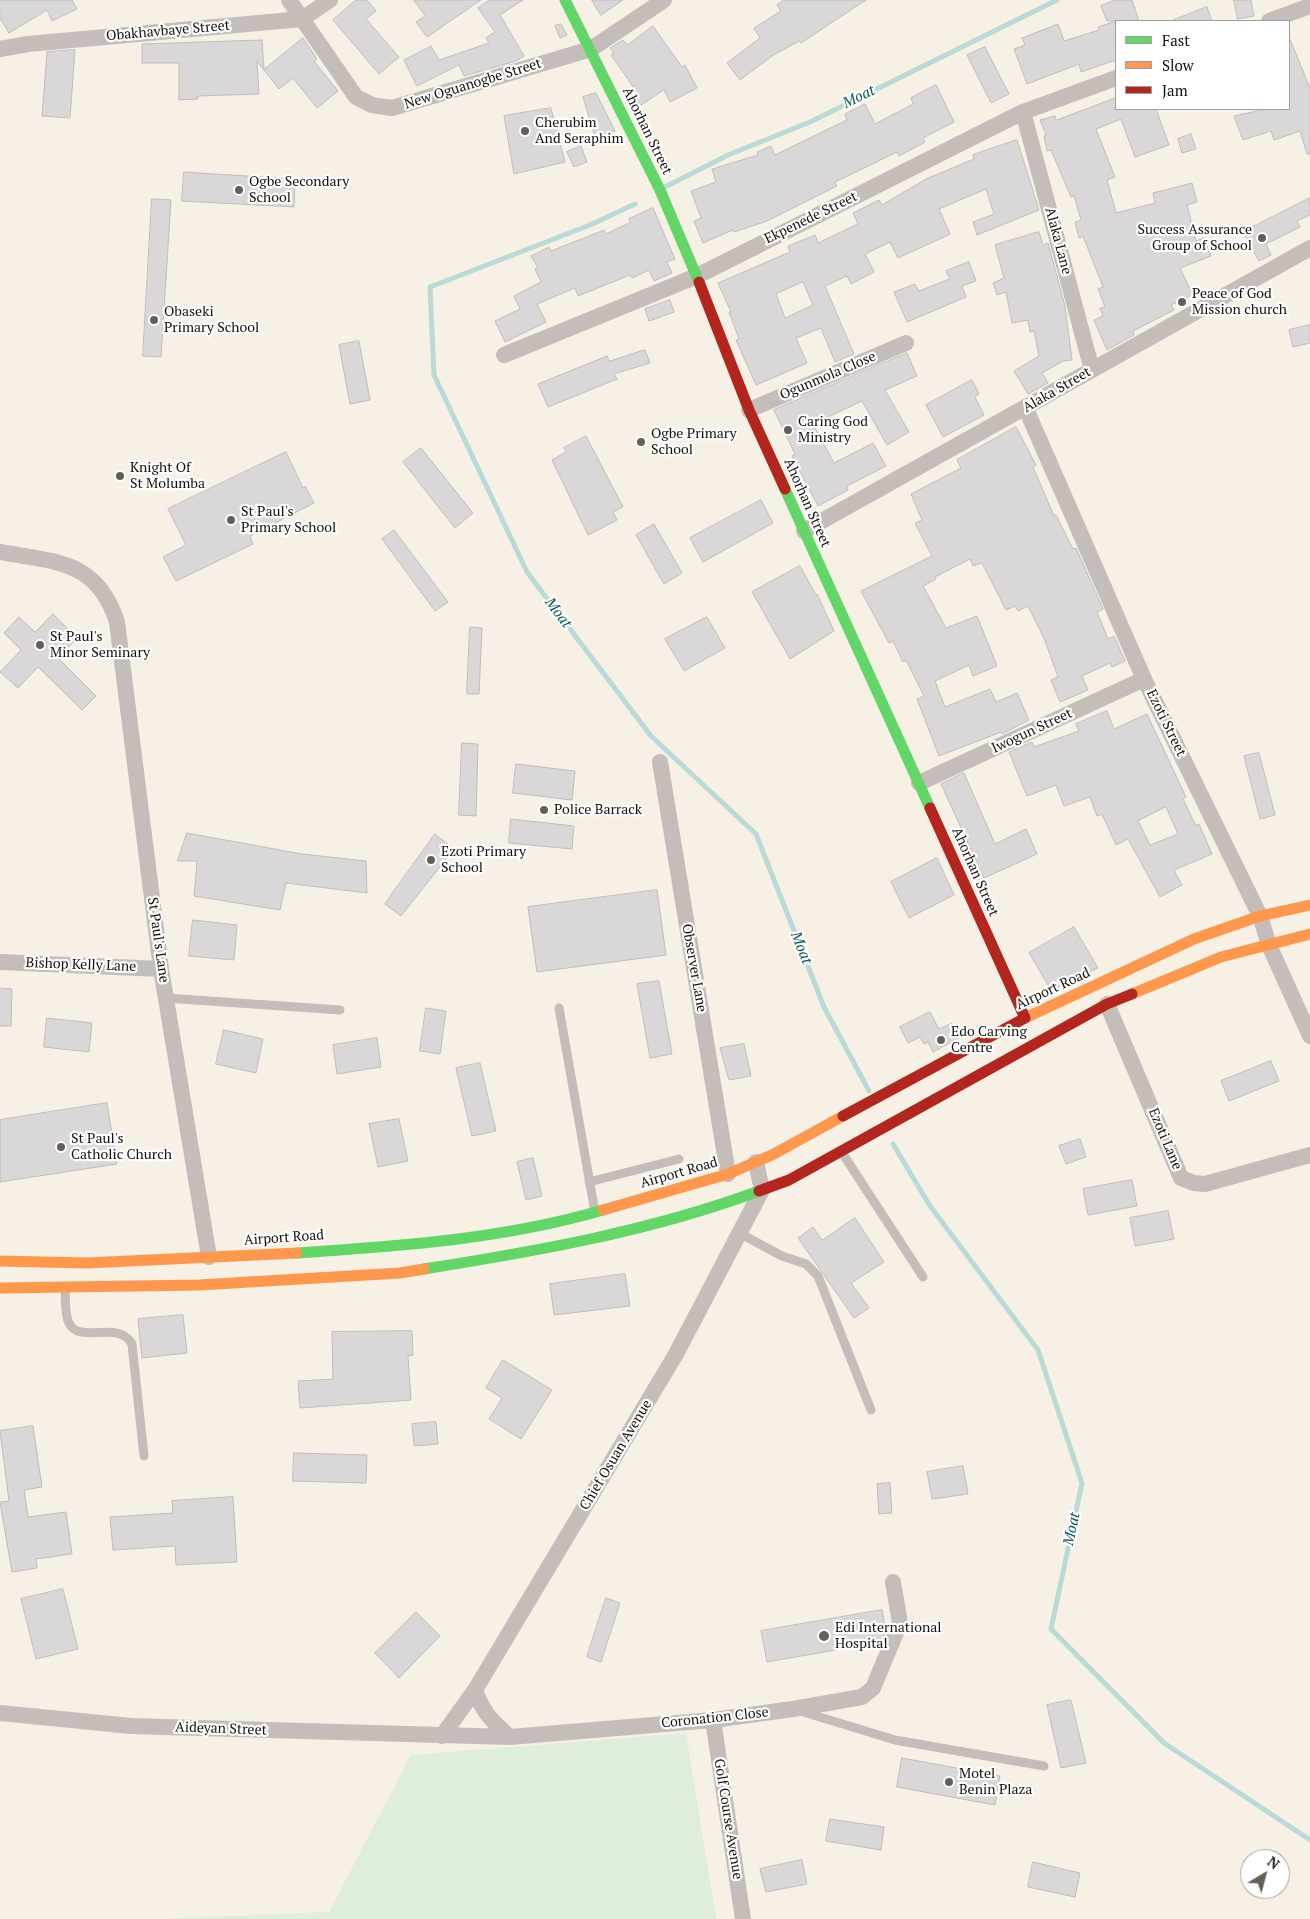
<!DOCTYPE html>
<html>
<head>
<meta charset="utf-8">
<style>
	body { margin:0 }
	#map { position:relative; width:1310px; height:1919px; overflow:hidden; background:#f7f0e5; font-family:"PT Serif",serif }
	canvas { display:block }
	.legend { position:absolute; left:1115px; top:20px; width:175px; height:90px; box-sizing:border-box; background:#fff; border:1px solid #a19f9d; margin:0; padding:6px 9px; list-style:none; font-size:15px; color:#141009 }
	.legend li { display:flex; align-items:center; gap:10px; height:25px }
	.legend b { width:25px; border:1px solid #a19f9d }
	.north { position:absolute; left:1240px; top:1849px; width:50px; height:50px; box-sizing:border-box; background:#fff; border:1px solid #a19f9d; border-radius:50%; rotate:37deg; font-size:14px; font-weight:700; line-height:20px; text-align:center; color:#141009 }
	.north::after { content:''; display:block; margin:auto; width:18px; height:22px; background:#635e56; clip-path:polygon(50% 0,100% 100%,50% 72%,0 100%) }
</style>
</head>
<body>
<div id="map">
<canvas width="1310" height="1919"></canvas>
<ul class="legend">
<li><b style="height:6px;background:#63d668"></b>Fast</li>
<li><b style="height:6px;background:#ff974d"></b>Slow</li>
<li><b style="height:6px;background:#b3261e"></b>Jam</li>
</ul>
<div class="north">N</div>
</div>
<script>
const ctx = document.querySelector('canvas').getContext('2d');
ctx.lineJoin = 'round';
function paint(path, color) { ctx.fillStyle = color; ctx.fill(path, 'evenodd'); }
function stroke(path, color, width, dash) { ctx.strokeStyle = color; ctx.lineWidth = width; ctx.lineCap = dash ? 'butt' : 'round'; ctx.setLineDash(dash || []); ctx.stroke(path); }
function label(font, color, halo, rows, align = 'center') {
  ctx.font = font + ' "PT Serif",serif'; ctx.lineWidth = 4.5; ctx.setLineDash([]); ctx.textBaseline = 'middle'; ctx.strokeStyle = halo; ctx.fillStyle = color; for (const [text, x, y, turn = 0] of rows) {
    ctx.save(); ctx.translate(x, y); ctx.rotate((+turn || 0) * Math.PI / 180); ctx.textAlign = isNaN(turn) ? turn : align; if (halo) ctx.strokeText(text, 0, 0); ctx.fillText(text, 0, 0); ctx.restore();
  }
}
paint(new Path2D(`
	M686 1733 716 1919H157L329 1912 411 1755Z`), '#dfeddc');
stroke(new Path2D(`
	M665 187 728 155 810 122 1057 0
	M635 204 590 225 430 287 434 375 527 572 651 736 756 834 824 1007 869 1091
	M893 1144 930 1206 1038 1350 1082 1483 1051 1629 1164 1743 1310 1840`), '#b9dad7', 5);
const building = new Path2D(`
	M0 0H72L77 9 52 21 47 10 9 33 0 18Z
	M356 0H367L376 11 366 19 399 57 379 74 333 20Z
	M414 0H481L427 37 416 22 425 16Z
	M490 0H523L500 15 524 56 516 61 464 76 459 65 417 86 404 60 431 46 439 60 489 43 486 38 495 32 478 8Z
	M592 0H623L601 15Z
	M784 0H866L801 43 799 41 772 56 740 80 727 63 760 38 754 28 781 11 777 5Z
	M1115 0H1132L1139 21H1116V60L1081 72 1079 64 1027 84 1014 49 1025 45 1022 38 1058 24 1064 41 1099 30 1098 27 1116 21H1107L1101 6Z
	M1234 0H1251L1254 16 1238 19Z
	M1207 7 1212 21H1174V20Z
	M561 24 567 35 560 38 555 26Z
	M653 26 682 67 685 65 697 88 670 102 664 90 635 109 628 96 636 91 611 55 614 53 610 48 623 40 627 45Z
	M1289 37 1310 88V154H1307L1300 131 1274 140 1271 131 1243 140 1234 116 1266 109H1289Z
	M303 38 317 59 314 61 338 91 317 108 293 78 279 89 257 61 259 94 198 96V99L179 100V63H142V44L262 40 264 69Z
	M985 47 1009 94 991 103 967 55Z
	M75 50 70 118 42 116 47 52Z
	M936 85 954 122 923 138 925 142 899 156 897 152 860 170 835 182 837 186 767 221 734 232 733 230 703 243 694 221 701 218 691 191 716 182 712 169 758 155 757 152 771 146 775 155 847 120 845 114 865 104 875 124 913 104 911 98Z
	M596 93 615 131 595 137 583 97Z
	M1116 98V109H1156L1169 145 1135 157 1121 119 1096 129 1115 177 1107 180 1116 213 1155 203 1153 193 1192 183 1197 202 1187 205 1196 241 1204 238 1211 256 1180 268 1193 295 1171 305 1174 310 1133 331 1134 335 1107 350 1094 320 1103 316 1100 308 1105 307 1098 289 1103 287 1083 236 1079 238 1075 222 1081 220 1074 196 1071 197 1051 150 1047 151 1044 136 1046 135 1040 120 1055 116 1056 120Z
	M551 108 565 162 514 174 504 116Z
	M1191 134 1196 149 1182 153 1178 139Z
	M1017 140 1039 210 977 235 973 222 994 214 986 189 939 209 950 234 944 237 898 258 890 242 865 254 874 272 851 284 847 276 825 286 854 354 835 362 821 328 796 338 807 363 756 385 736 340 739 339 729 312H731L718 283 790 252 788 246 815 235 818 243 858 224 853 213 879 200 882 205 926 179 974 159 973 155ZM803 282 813 305 785 318 776 294Z
	M581 146 587 162 574 167 567 152Z
	M184 172 295 179 294 207 182 201Z
	M1310 198V215L1297 221 1300 227 1266 244 1271 255 1259 261 1243 232Z
	M152 199 171 200 161 357 143 356Z
	M653 208 675 259 667 262 672 273 654 281 649 270 632 278 630 275 578 296 575 288 537 304 546 322 505 342 495 321 520 309 514 296 541 282 535 269 538 268 531 256 549 247 551 251 604 230 606 234 631 222 629 219Z
	M1039 232 1043 245 1048 243 1065 306 1072 360 1063 361 1042 373 1048 383 1028 394 1014 371 1039 356 1034 331 1030 332 1028 320 1012 323 1006 292 997 295 993 283 1004 278 995 245Z
	M969 262 976 281 962 286 966 297 907 322 894 292 915 284 919 291 950 279 946 271Z
	M670 300 674 312 649 321 645 309Z
	M1310 325V343L1293 347 1289 330Z
	M359 341 370 400 350 404 339 345Z
	M645 350 650 363 614 374 617 379 548 407 538 384 607 356 609 361Z
	M907 353 917 376 885 390 909 432 887 445 862 401 813 424 834 463 873 443 886 466 847 486 848 490 818 506 792 456 795 454 774 410Z
	M972 380 979 394 975 397 984 415 943 437 926 405Z
	M1016 427 1036 465 1033 467 1054 516 1056 515 1073 549 1076 548 1103 609 1097 612 1108 639 1114 636 1125 661 1112 667 1110 663 1082 676 1088 690 1060 702 1051 680 1058 677 1044 638 1028 606 1018 611 1015 606 1006 610 982 563 973 566 970 559 935 577 936 579 923 586 946 628 977 616 997 666 973 676 969 665 935 681 945 707 990 689 996 702 1017 693 1029 720 1002 734 1001 732 939 756 917 699 924 696 906 660 903 662 893 641 889 643 861 591 932 556 915 523 922 520 911 494 961 468 957 460Z
	M586 436 623 507 613 512 617 520 588 535 552 460 566 452 564 448Z
	M421 448 473 513 455 528 403 462Z
	M286 452 303 488 305 486 314 503 250 536 253 544 176 581 163 557 186 545 168 509Z
	M761 500 773 523 703 562 690 538Z
	M654 524 682 573 664 584 636 535Z
	M394 530 448 602 435 611 382 539Z
	M800 566 816 595 817 594 834 631 790 659 752 592Z
	M53 614 77 638 58 658 96 696 82 710 38 667 18 688 0 672 21 650 4 633 19 617 35 632Z
	M707 617 725 648 684 671 665 639Z
	M470 627 482 628 479 694H467Z
	M1107 711 1114 729 1147 714 1186 797 1183 799 1196 826 1199 824 1212 854 1174 870 1182 885 1160 897 1128 839 1116 845 1102 814 1097 816 1090 797 1064 806 1056 785 1027 796 1009 752 1032 742 1034 747 1079 731 1076 724ZM1166 807 1178 834 1150 845 1138 821Z
	M462 743 478 744 476 816 459 815Z
	M1259 753 1275 815 1260 819 1244 756Z
	M516 764 575 771 572 800 513 793Z
	M964 773 995 844 1026 829 1037 854 984 878 941 784Z
	M511 819 574 826 572 849 509 843Z
	M187 833 302 854 366 861 367 893 286 883 280 910 194 896 197 861H178Z
	M435 834 454 849 401 916 385 904Z
	M937 858 954 895 909 918 891 882Z
	M657 890 666 955 537 972 528 907Z
	M193 920 237 925 234 960 189 956Z
	M1074 927 1098 968 1051 990 1029 953Z
	M659 981 672 1054 650 1058 637 984Z
	M0 988 12 989 11 1026H0Z
	M426 1008 446 1011 440 1054 420 1051Z
	M930 1012 939 1029 952 1023 959 1038 933 1052 928 1042 924 1044 920 1037 908 1043 900 1027Z
	M47 1018 92 1023 89 1052 44 1047Z
	M224 1030 263 1039 256 1073 216 1064Z
	M377 1038 381 1067 337 1074 333 1045Z
	M744 1044 751 1076 729 1080 720 1048Z
	M1271 1061 1279 1081 1229 1101 1221 1081Z
	M480 1063 496 1131 472 1136 456 1068Z
	M107 1103 117 1164 0 1182V1120Z
	M399 1119 408 1161 378 1167 369 1124Z
	M1080 1139 1086 1157 1066 1164 1059 1146Z
	M533 1158 542 1196 526 1200 517 1162Z
	M1132 1180 1137 1206 1088 1215 1083 1189Z
	M1168 1211 1174 1239 1135 1246 1130 1218Z
	M855 1218 884 1262 851 1283 869 1308 854 1318 798 1238 813 1227 822 1240Z
	M625 1274 630 1306 554 1315 550 1284Z
	M183 1315 187 1353 142 1358 138 1319Z
	M412 1331 413 1355 408 1356 411 1400 300 1408 298 1381 333 1379 332 1332Z
	M503 1360 552 1390 521 1439 489 1419 502 1398 486 1388Z
	M436 1422 438 1444 414 1446 412 1424Z
	M33 1426 42 1487 24 1490 28 1517 66 1512 72 1554 36 1559 37 1568 12 1572 0 1502 9 1501 0 1431Z
	M294 1453 367 1455 366 1483 293 1481Z
	M963 1466 968 1494 932 1499 927 1472Z
	M890 1483 892 1513 879 1514 877 1484Z
	M233 1497 237 1562 176 1565 175 1546 113 1550 110 1517 173 1513 172 1501Z
	M63 1589 78 1649 36 1659 21 1599Z
	M606 1598 620 1603 601 1662 587 1657Z
	M882 1610 886 1631 881 1642 767 1662 761 1631Z
	M416 1612 440 1636 399 1678 375 1653Z
	M1071 1700 1086 1763 1061 1768 1047 1705Z
	M902 1758 1000 1776 995 1805 897 1787Z
	M830 1819 884 1827 881 1850 826 1841Z
	M802 1860 807 1884 766 1892 760 1869Z
	M1033 1862 1080 1873 1075 1897 1028 1887Z`);
paint(building, '#dad7d9');
stroke(building, '#bfbcbb', 1);
stroke(new Path2D(`
	M166 998 340 1010
	M559 1008 595 1212
	M841 1151 923 1277
	M589 1182 679 1159
	M739 1233 782 1256 806 1264 818 1276 871 1410
	M65 1288C66 1298 64 1314 69 1323 79 1345 118 1319 132 1344L144 1456
	M800 1711 895 1740 1044 1766`), '#c4bdb9', 9);
stroke(new Path2D(`
	M289 0 356 97 372 105 392 108 591 49 664 0
	M1269 21 1310 6
	M0 49 28 44 302 19 330 0
	M1023 112 1092 370
	M504 355 697 276 1023 112 1116 78
	M1026 409 1144 679 1260 916 1269 945 1310 1036
	M749 410 906 343
	M804 531 1310 248
	M0 552C56 562 97 560 117 622L161 969 209 1257
	M660 762 728 1174
	M919 783 1144 679
	M0 962 161 969
	M1107 1004 1181 1178 1194 1183 1205 1184 1310 1155
	M475 1690C483 1713 492 1721 510 1737
	M0 1713 131 1726 510 1737 713 1720 793 1709 862 1697 873 1688 900 1623 893 1582
	M713 1720 743 1919
	M442 1736 475 1690 676 1354 762 1190 756 1162`), '#c4bdb9', 16);
stroke(new Path2D(`
	M565 0 660 190 699 282
	M785 489 930 808
	M297 1253C400 1246 504 1239 603 1210
	M424 1269C538 1251 651 1231 759 1191`), '#63d668', 11);
stroke(new Path2D(`
	M1132 994 1221 957 1310 934
	M1025 1018 1194 939 1260 916 1310 905
	M603 1210 728 1174 774 1154 843 1116
	M0 1261 87 1263 297 1253
	M0 1288 199 1285 400 1273 424 1269`), '#ff974d', 11);
stroke(new Path2D(`
	M699 282 749 410 785 489
	M930 808 1025 1018
	M843 1116 1025 1018
	M759 1191 789 1180 1107 1004 1132 994`), '#b3261e', 11);
for (const [x, y, r, color] of [
	[525,131,5,"#635e56"],
	[239,190,5,"#635e56"],
	[1262,238,5,"#635e56"],
	[1182,302,5,"#635e56"],
	[154,320,5,"#635e56"],
	[788,430,5,"#635e56"],
	[641,442,5,"#635e56"],
	[120,476,5,"#635e56"],
	[231,520,5,"#635e56"],
	[40,645,5,"#635e56"],
	[544,810,5,"#635e56"],
	[431,860,5,"#635e56"],
	[941,1040,5,"#635e56"],
	[61,1147,5,"#635e56"],
	[824,1636,6,"#635e56"],
	[949,1782,5,"#635e56"]
]) { const dot = new Path2D(); dot.arc(x, y, r, 0, 2 * Math.PI); ctx.fillStyle = color; ctx.fill(dot); stroke(dot, '#fff', 2); }
label('14px', '#141009', '#fff', [
	["Obakhavbaye Street",168,31,-5],
	["New Oguanogbe Street",473,84,-17],
	["Ahorhan Street",647,131,64],
	["Ekpenede Street",811,218,-26],
	["Alaka Lane",1058,241,75],
	["Ogunmola Close",828,376,-23],
	["Alaka Street",1057,390,-30],
	["Ahorhan Street",807,503,66],
	["Ezoti Street",1166,723,64],
	["Iwogun Street",1032,731,-25],
	["Ahorhan Street",975,872,66],
	["St Paul's Lane",158,940,82],
	["Bishop Kelly Lane",81,965,2],
	["Observer Lane",694,968,80],
	["Airport Road",1053,989,-25],
	["Ezoti Lane",1165,1139,67],
	["Airport Road",679,1173,-16],
	["Airport Road",284,1238,-4],
	["Chief Osuan Avenue",616,1455,-59],
	["Coronation Close",715,1718,-6],
	["Aideyan Street",221,1729,2],
	["Golf Course Avenue",728,1819,81]
]);
label('14px', '#141009', '#fff', [
	["Cherubim",535,123],
	["And Seraphim",535,139],
	["Ogbe Secondary",249,182],
	["School",249,198],
	["Success Assurance",1252,230,"right"],
	["Group of School",1252,246,"right"],
	["Peace of God",1192,294],
	["Mission church",1192,310],
	["Obaseki",164,312],
	["Primary School",164,328],
	["Caring God",798,422],
	["Ministry",798,438],
	["Ogbe Primary",651,434],
	["School",651,450],
	["Knight Of",130,468],
	["St Molumba",130,484],
	["St Paul's",241,512],
	["Primary School",241,528],
	["St Paul's",50,637],
	["Minor Seminary",50,653],
	["Police Barrack",554,810],
	["Ezoti Primary",441,852],
	["School",441,868],
	["Edo Carving",951,1032],
	["Centre",951,1048],
	["St Paul's",71,1139],
	["Catholic Church",71,1155],
	["Edi International",835,1628],
	["Hospital",835,1644],
	["Motel",959,1774],
	["Benin Plaza",959,1790]
], 'left');
label('italic 15px', '#0c5558', '#fff', [
	["Moat",859,97,-26],
	["Moat",558,613,53],
	["Moat",801,948,68],
	["Moat",1072,1529,-78]
]);
</script>
</body>
</html>
